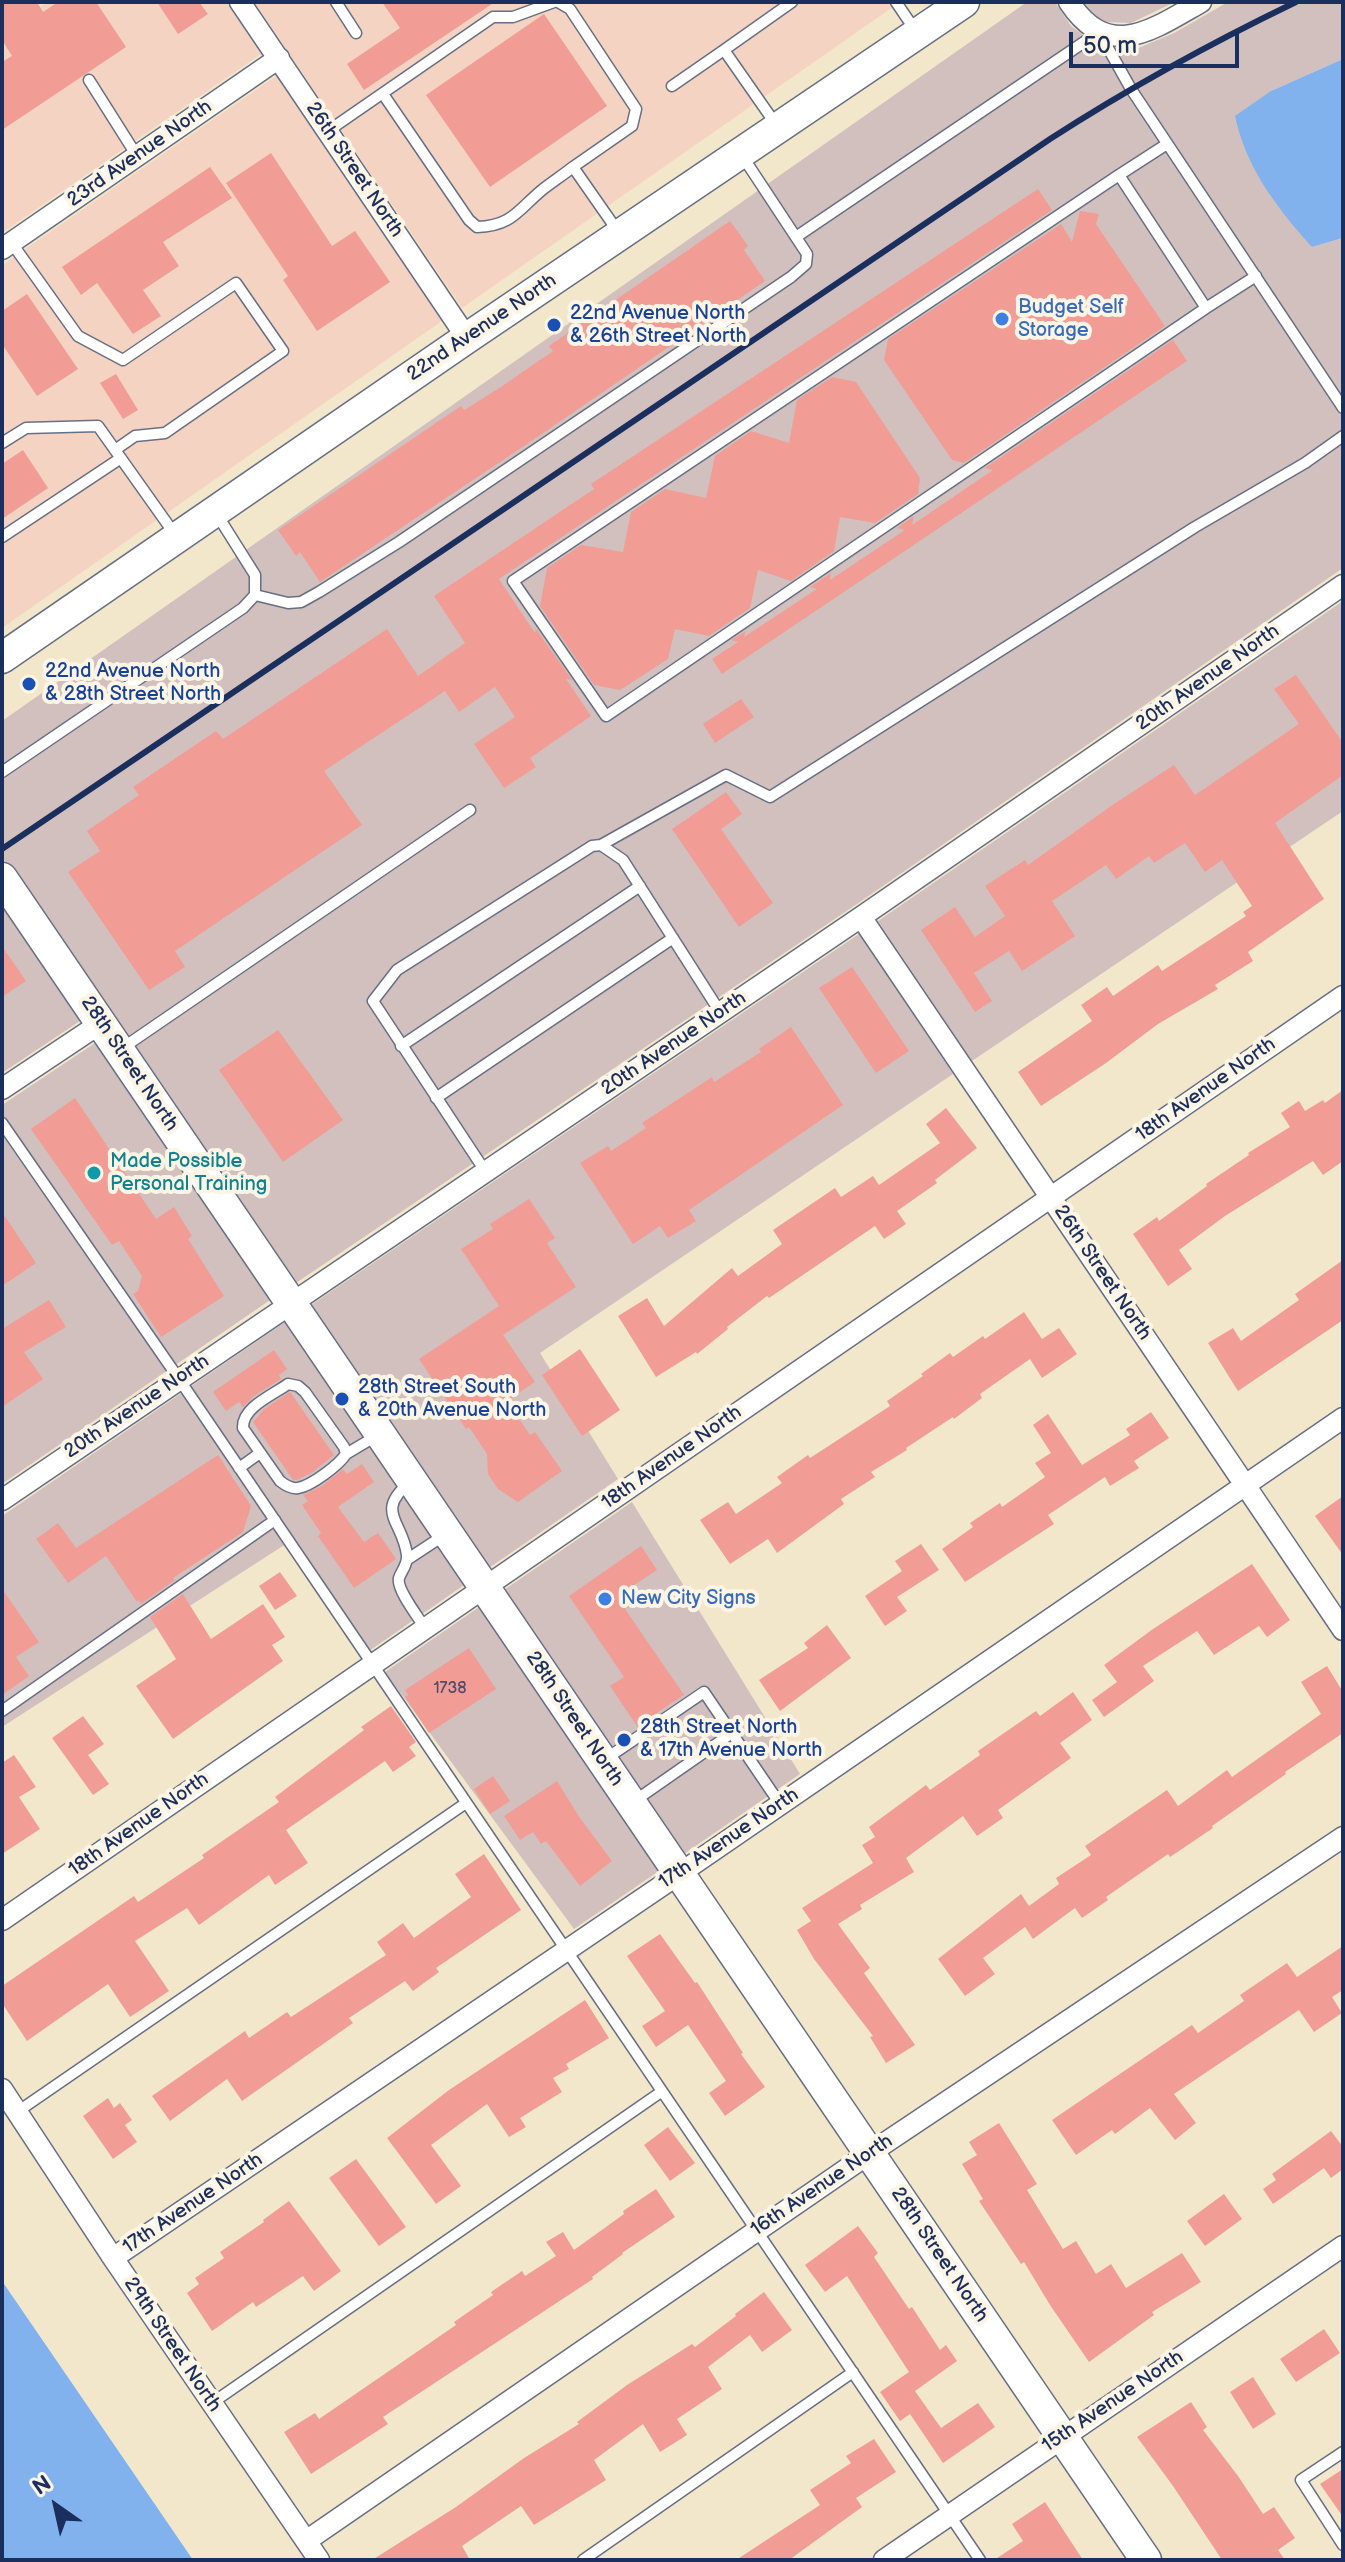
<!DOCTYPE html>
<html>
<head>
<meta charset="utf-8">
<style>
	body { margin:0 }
	#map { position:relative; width:1345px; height:2562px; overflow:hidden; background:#f2e7cb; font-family:"Balsamiq Sans",sans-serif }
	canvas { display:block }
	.frame { position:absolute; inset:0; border:4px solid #1b2f5e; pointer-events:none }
	.north { position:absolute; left:16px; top:2466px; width:80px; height:80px; -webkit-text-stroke:6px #fcf5e5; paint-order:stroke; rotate:326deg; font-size:22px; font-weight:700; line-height:32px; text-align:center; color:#1b2f5e }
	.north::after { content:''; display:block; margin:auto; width:28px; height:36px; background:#1b2f5e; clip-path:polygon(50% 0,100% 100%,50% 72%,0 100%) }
	.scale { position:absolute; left:1069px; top:32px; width:170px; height:36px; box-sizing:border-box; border:4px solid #1b2f5e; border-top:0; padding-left:10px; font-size:24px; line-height:28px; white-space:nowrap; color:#1b2f5e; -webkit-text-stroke:6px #fcf5e5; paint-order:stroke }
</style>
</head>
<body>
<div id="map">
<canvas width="1345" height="2562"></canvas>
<div class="frame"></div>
<div class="north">N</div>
<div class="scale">50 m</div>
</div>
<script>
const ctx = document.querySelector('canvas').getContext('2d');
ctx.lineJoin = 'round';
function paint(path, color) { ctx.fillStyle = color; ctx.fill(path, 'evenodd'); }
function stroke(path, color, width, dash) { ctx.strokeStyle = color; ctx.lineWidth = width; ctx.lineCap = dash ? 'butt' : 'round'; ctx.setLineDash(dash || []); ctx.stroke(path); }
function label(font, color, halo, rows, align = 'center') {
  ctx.font = font + ' "Balsamiq Sans",sans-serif'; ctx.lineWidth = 8; ctx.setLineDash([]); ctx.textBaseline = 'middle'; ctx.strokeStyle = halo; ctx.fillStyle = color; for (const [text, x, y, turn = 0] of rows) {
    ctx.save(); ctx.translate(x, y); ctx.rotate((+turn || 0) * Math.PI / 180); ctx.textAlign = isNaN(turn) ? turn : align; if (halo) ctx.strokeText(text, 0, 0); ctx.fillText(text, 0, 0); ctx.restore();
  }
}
paint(new Path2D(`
	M48 2H226L261 54 2 233V32Z
	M254 2H900L462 308Z
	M276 76 442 321 2 628V265Z`), '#f5d3c2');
paint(new Path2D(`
	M1027 2H1055L1071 26 1098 46 1105 48 1136 49 1174 33 1228 2H1343V59L1271 91 1312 247 1343 238V568L854 906 293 1285 2 857V721Z
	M1083 2H1175L1131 23 1106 22 1088 10Z
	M1343 601V811L972 1061 878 921Z
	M2 899 83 1019 2 1073Z
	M859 934 953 1074 540 1353 618 1479 486 1570 308 1307Z
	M98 1041 273 1298 2 1484V1105Z
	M288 1320 467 1583 369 1651 289 1542 2 1727V1516Z
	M632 1502 800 1774 681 1856 501 1592Z
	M482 1605 662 1869 574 1929 385 1672Z`), '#d1c0bd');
paint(new Path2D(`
	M1343 59V238L1312 247C1277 208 1246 168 1235 116L1271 91Z
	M2 2281 193 2560H2Z`), '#81b2ed');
paint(new Path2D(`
	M2 2H37L43 12 58 2H96L126 47 2 130V62L12 56 2 40Z
	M157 2H199L208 14 178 34Z
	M382 2H495L364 90 347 64 400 28Z
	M544 14 607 106 490 187 426 95Z
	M271 153 332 246 355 231 390 282 317 331 283 280 288 276 226 183Z
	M210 167 232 198 163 242 179 266 143 290 161 316 133 334 97 283 81 295 62 267Z
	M1038 189 1052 210 499 579 535 633 536 629 572 680 566 679 591 716 530 758 536 767 504 788 474 744 515 717 495 687 459 712 445 691 324 771 362 825 175 951 185 967 149 990 68 872 100 851 87 831 139 795 133 787 216 731 223 739 387 629 418 676 465 643 434 596 594 489 591 484Z
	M1080 211 1099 214 1096 224 1165 326 964 463 952 460 884 360 888 339 1061 224 1072 242Z
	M730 221 748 246 744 250 765 281 533 440 320 582 300 552 296 556 278 530 461 406 464 410 498 389 553 351 549 346Z
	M27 294 78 369 37 396 2 344V311Z
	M1173 340 1187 361 722 674 712 659 738 642 731 640 746 631 744 637 817 589 810 587 831 573 830 580 905 530 897 528 914 516 912 525 993 470 985 468Z
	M116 374 138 410 123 419 100 383Z
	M832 377 856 382 920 478 918 494 875 523 840 517 834 551 791 581 758 570 750 608 709 636 675 629 668 659 620 690 594 685 540 606 547 568 581 545 623 552 631 512 665 489 706 498 715 456 751 431 789 443 797 400Z
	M23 450 48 488 2 519V464Z
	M1296 675 1343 743V775L1275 823 1324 899 1248 952 1253 961 1215 985 1218 989 1158 1024 1106 1063 1041 1106 1018 1072 1092 1021 1081 1005 1107 987 1113 996 1158 965 1162 971 1246 916 1243 912 1252 906 1222 860 1205 872 1185 843 1154 863 1149 856 1116 879 1106 865 1052 901 1075 936 1022 971 1009 951 974 973 992 1001 975 1012 921 930 955 907 975 937 1005 916 985 886 1025 860 1028 865 1114 804 1174 765 1195 795 1299 724 1274 689Z
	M741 699 754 717 715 743 703 724Z
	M726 792 742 814 721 829 773 903 739 927 672 829Z
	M2 946 26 981 2 997Z
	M852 967 909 1051 876 1073 819 988Z
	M791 1027 843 1105 689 1210 696 1221 668 1238 660 1226 633 1244 580 1163 608 1146 611 1151 646 1128 642 1123 712 1077 714 1082 761 1052 759 1049Z
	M278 1030 343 1120 283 1162 219 1070Z
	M1343 1090V1161L1323 1175 1313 1161 1225 1216 1179 1250 1192 1269 1168 1286 1133 1234 1157 1217 1159 1221 1207 1186 1206 1184 1249 1155 1248 1153 1290 1127 1281 1113 1299 1101 1305 1111 1323 1100 1325 1103Z
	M75 1098 156 1219 174 1207 192 1236 188 1239 224 1296 161 1337 133 1294 138 1291 142 1276 119 1241 112 1245 31 1129Z
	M946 1108 977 1148 935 1180 937 1183 897 1211 906 1224 884 1239 875 1226 769 1298 767 1296 727 1327 728 1329 697 1354 696 1352 656 1377 618 1316 647 1298 664 1326 732 1268 738 1276 782 1244 773 1230 835 1188 841 1197 873 1176 879 1185 940 1143 926 1124Z
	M529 1199 555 1238 547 1243 576 1287 503 1335 535 1382 507 1401 530 1435 535 1432 562 1471 518 1502 498 1489 488 1474 487 1454 469 1427 466 1429 419 1359 499 1306 461 1249 493 1229 490 1224Z
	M2 1212 36 1263 2 1286Z
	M1343 1260V1320L1238 1391 1208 1343 1233 1328 1241 1341 1299 1300 1295 1294Z
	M49 1300 66 1327 24 1352 43 1379 2 1407V1329Z
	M1024 1312 1042 1339 1059 1328 1077 1354 1042 1378 1030 1359 980 1394 982 1398 954 1419 953 1417 906 1448 907 1450 871 1472 875 1477 841 1499 844 1504 777 1553 768 1539 730 1564 700 1520 728 1502 736 1514 782 1483 777 1477 808 1455 810 1458 890 1406 887 1401 923 1376 921 1374 950 1353 953 1357 983 1336 985 1339Z
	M580 1349 620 1410 582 1436 542 1375Z
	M274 1350 287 1369 279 1375 281 1379 254 1396 243 1407 239 1402 226 1411 213 1392Z
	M290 1392 334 1455 313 1472 297 1480H293L253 1422 264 1409Z
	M1151 1412 1169 1438 1134 1461 1139 1468 1110 1486 1105 1477 1048 1515 1054 1524 965 1582 942 1549 973 1527 970 1523 1000 1503 1002 1507 1045 1477 1035 1463 1051 1453 1033 1425 1048 1414 1082 1465 1130 1435 1126 1429Z
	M218 1455 251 1506 243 1532 173 1578 175 1580 141 1604 139 1600 137 1602 106 1556 68 1583 36 1539 58 1523 76 1548Z
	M362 1464 374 1482 338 1507 364 1542 378 1533 396 1559 354 1588 318 1536 321 1533 302 1505 308 1501 303 1495 322 1486 343 1469 347 1474Z
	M1343 1496V1555L1315 1516Z
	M921 1544 939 1570 897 1597 907 1611 885 1626 865 1596 902 1571 895 1561Z
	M641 1546 657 1570 628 1589 637 1601 625 1609 684 1695 637 1726 610 1686 624 1677 569 1596Z
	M1252 1564 1290 1620 1267 1637 1259 1626 1214 1655 1197 1631 1143 1666 1154 1681 1104 1717 1092 1700 1117 1682 1104 1665 1153 1629Z
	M280 1572 297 1596 275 1610 259 1586Z
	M2 1589 39 1642 16 1657 29 1676 2 1695Z
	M183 1594 211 1639 263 1604 285 1637 272 1645 283 1661 173 1739 136 1686 176 1659 150 1617Z
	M827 1625 851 1658 780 1711 759 1680 808 1648 804 1643Z
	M469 1648 496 1689 429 1733 405 1697 408 1695 405 1690Z
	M1327 1666 1343 1692V1733L1285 1772 1286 1774 1212 1826 1213 1828 1170 1857 1168 1854 1106 1897 1108 1900 1082 1918 1075 1908 1033 1939 1025 1927 983 1958 995 1974 965 1996 938 1959 1021 1894 1029 1906 1059 1884 1056 1878 1091 1855 1085 1846 1167 1790 1178 1806 1227 1770 1232 1777 1321 1714 1301 1682Z
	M1073 1692 1092 1720 1060 1743 1071 1758 998 1810 1003 1818 977 1836 963 1816 906 1858 914 1872 860 1905 862 1909 838 1924 870 1968 864 1973 915 2045 886 2063 870 2037 873 2036 814 1959 797 1930 811 1921 802 1908 873 1863 862 1845 875 1837 869 1827 926 1785 930 1790 980 1755 978 1751 1036 1711 1040 1716Z
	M391 1706 416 1742 409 1747 416 1756 393 1772 385 1761 286 1830 308 1863 275 1885 269 1875 199 1925 187 1908 135 1941 169 1991 130 2017 108 1984 27 2041 2 2003V1986L134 1896 138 1902 204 1858 202 1855 279 1802 275 1797 364 1730 361 1727Z
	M83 1716 104 1744 88 1755 109 1784 93 1795 52 1738Z
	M14 1755 36 1787 19 1797 40 1829 2 1854V1763Z
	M493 1776 510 1801 490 1814 474 1789Z
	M557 1781 580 1818 612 1861 580 1886 546 1841 541 1844 533 1832 520 1840 504 1816Z
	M484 1854 521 1910 436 1968 439 1972 413 1991 405 1981 349 2018 353 2023 242 2101 227 2079 170 2121 152 2096 245 2031 249 2038 287 2012 291 2017 386 1955 377 1942 403 1923 414 1938 471 1897 455 1874Z
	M660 1934 695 1983 697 1982 743 2053 741 2054 765 2087 725 2116 709 2093 726 2081 688 2025 656 2047 642 2026 665 2011 627 1956Z
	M1343 1946V1990L1332 1997 1342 2013 1314 2032 1299 2010 1174 2094 1196 2123 1175 2140 1150 2108 1115 2134 1112 2130 1076 2155 1052 2120 1192 2025 1198 2033 1244 2001 1240 1995 1287 1963 1297 1977Z
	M585 2000 609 2038 566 2064 569 2069 553 2078 562 2092 520 2118 526 2127 509 2137 487 2104 431 2145 461 2186 436 2204 387 2138 449 2090Z
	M108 2098 114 2108 120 2103 132 2120 125 2125 137 2142 113 2159 83 2116Z
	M999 2123 1037 2184 1027 2190 1063 2249 1076 2241 1096 2274 1111 2264 1126 2288 1182 2253 1201 2282 1152 2312 1154 2315 1089 2362 1050 2305 1024 2262 1021 2264 979 2201 983 2199 962 2164 977 2155 969 2142Z
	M668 2127 695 2163 670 2181 644 2145Z
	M1331 2131 1343 2147V2169L1331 2178 1324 2168 1273 2204 1263 2189 1276 2180 1272 2174Z
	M356 2159 406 2227 379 2246 329 2178Z
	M656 2189 675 2217 622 2253 623 2254 592 2277 593 2279 383 2417 388 2424 311 2474 284 2432 315 2413 319 2419 456 2325 454 2322 493 2295 491 2292 522 2271 525 2276 556 2256 546 2242 563 2232 574 2250 624 2214 623 2211Z
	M1224 2194 1242 2219 1205 2246 1187 2221Z
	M289 2201 341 2271 314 2291 303 2276 256 2307 253 2302 212 2331 187 2293 199 2284 195 2278 224 2258 220 2252 264 2222 263 2220Z
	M858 2226 878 2253 874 2257 909 2309 912 2307 940 2350 946 2345 957 2361 915 2391 941 2428 978 2403 995 2427 943 2463 910 2414 900 2421 880 2392 909 2372 847 2276 825 2292 805 2265Z
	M764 2292 792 2330 762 2352 750 2335 708 2367 722 2389 677 2419 687 2435 660 2452 643 2424 594 2460 606 2480 534 2525 521 2506 462 2546 470 2560H372L456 2507 524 2458 579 2424 577 2422 627 2385 692 2344 695 2347 736 2316 735 2314Z
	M1324 2329 1340 2353 1296 2382 1280 2359Z
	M1253 2377 1276 2414 1253 2429 1230 2392Z
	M1191 2402 1207 2427 1203 2430 1238 2476 1263 2514 1274 2507 1295 2538 1278 2550 1285 2560H1222L1173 2486 1137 2437Z
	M874 2439 896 2472 856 2498 862 2507 789 2560H736L820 2505 810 2490 851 2463 846 2456Z
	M1343 2469V2517L1320 2484Z
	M1045 2502 1083 2560H994L1023 2541 1012 2524Z`), '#f19d96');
const lane = new Path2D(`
	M336 2 356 33
	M558 2 570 9 636 109 632 126 573 167 619 233
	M896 2 915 30
	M89 80 137 156
	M672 86 724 50
	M383 94 469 220 477 227C512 226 518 210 542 190 552 182 563 175 573 167
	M777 126 724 50 792 2
	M328 131 493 17H513L554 2
	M1167 144 1119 175 1206 308 1256 276
	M1119 175 513 581 606 716 1206 308
	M796 237 1099 32 1131 89 1343 408
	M11 242 78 336 123 360 236 283 283 351 165 433 135 436 115 450
	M2 443 26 428 98 426 176 536
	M2 537 121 458
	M255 595 288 603 301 602 319 592 399 542 791 277 806 264 807 254 743 157
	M2 772 243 608 255 595V575L216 513
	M601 845 726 775 770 797 1195 527 1305 463 1343 436
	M401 1046 640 886
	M121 1049 470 810
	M436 1098 673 938
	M2 1123 179 1379 980 2560
	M485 1171 373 1001 397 970 592 846 601 845 623 860 720 1012
	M288 1384 298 1386 305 1392 344 1447 346 1454C339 1465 311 1486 298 1488 291 1489 285 1485 280 1481L243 1428C242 1407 273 1395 288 1384Z
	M346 1454 378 1435
	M239 1468 260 1453
	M410 1482C374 1512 403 1521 407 1555 408 1564 402 1570 399 1578 396 1589 419 1618 425 1628
	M408 1559 446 1534
	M2 1711 275 1520
	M604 1760 704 1692 780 1804
	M633 1802 732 1733
	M17 2112 466 1803
	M212 2403 661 2092
	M1343 2452 1301 2480 1343 2545
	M583 2560 853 2372`);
const street = new Path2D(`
	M240 2 467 338
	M1069 2C1109 62 1152 30 1201 2
	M2 249 279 58
	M861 917 1343 1630
	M2 1089 101 1023
	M2 1500 861 917 1343 585
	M2 1920 1343 996
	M2 2089 113 2258 319 2560
	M113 2258 679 1874 1343 1418
	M306 2541 870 2153 1343 1837
	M884 2560 1343 2246`);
const secondary = new Path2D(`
	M2 658 467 338 964 2
	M2 878 1146 2560`);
stroke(lane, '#666f84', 13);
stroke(street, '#666f84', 23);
stroke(secondary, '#666f84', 33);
stroke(lane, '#fff', 10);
stroke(street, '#fff', 20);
stroke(secondary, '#fff', 30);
stroke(new Path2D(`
	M2 849 1050 139C1129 88 1211 43 1296 2`), '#1b2f5e', 6);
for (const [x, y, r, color] of [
	[1002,319,8,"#3f7fe0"],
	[554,325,8,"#1a4fb4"],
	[29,684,8,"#1a4fb4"],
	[94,1173,8,"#0f9aa8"],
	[342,1399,8,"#1a4fb4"],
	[605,1599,8,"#3f7fe0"],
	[624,1740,8,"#1a4fb4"]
]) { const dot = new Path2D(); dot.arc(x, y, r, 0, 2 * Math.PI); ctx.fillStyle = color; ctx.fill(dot); stroke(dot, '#fcf5e5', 3); }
label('16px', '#504a6c', null, [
	["1738",450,1689]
]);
label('20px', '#1b2f5e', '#fcf5e5', [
	["23rd Avenue North",140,154,-35],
	["26th Street North",354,170,56],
	["22nd Avenue North",482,328,-34],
	["20th Avenue North",1208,678,-35],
	["20th Avenue North",674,1044,-34],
	["28th Street North",129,1064,56],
	["18th Avenue North",1206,1090,-35],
	["26th Street North",1102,1273,56],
	["20th Avenue North",137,1407,-34],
	["18th Avenue North",672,1458,-35],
	["28th Street North",574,1719,56],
	["18th Avenue North",139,1825,-35],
	["17th Avenue North",729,1839,-34],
	["16th Avenue North",822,2186,-34],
	["17th Avenue North",193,2204,-34],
	["28th Street North",939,2255,56],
	["29th Street North",172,2345,56],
	["15th Avenue North",1113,2402,-34]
]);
label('20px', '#366cbe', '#fcf5e5', [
	["Budget Self",1018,308],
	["Storage",1018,331],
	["New City Signs",621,1599]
], 'left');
label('20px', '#164399', '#fcf5e5', [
	["22nd Avenue North",570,314],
	["& 26th Street North",570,337],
	["22nd Avenue North",45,672],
	["& 28th Street North",45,695],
	["28th Street South",358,1388],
	["& 20th Avenue North",358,1411],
	["28th Street North",640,1728],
	["& 17th Avenue North",640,1751]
], 'left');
label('20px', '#0d838f', '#fcf5e5', [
	["Made Possible",110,1162],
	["Personal Training",110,1185]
], 'left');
</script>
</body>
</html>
